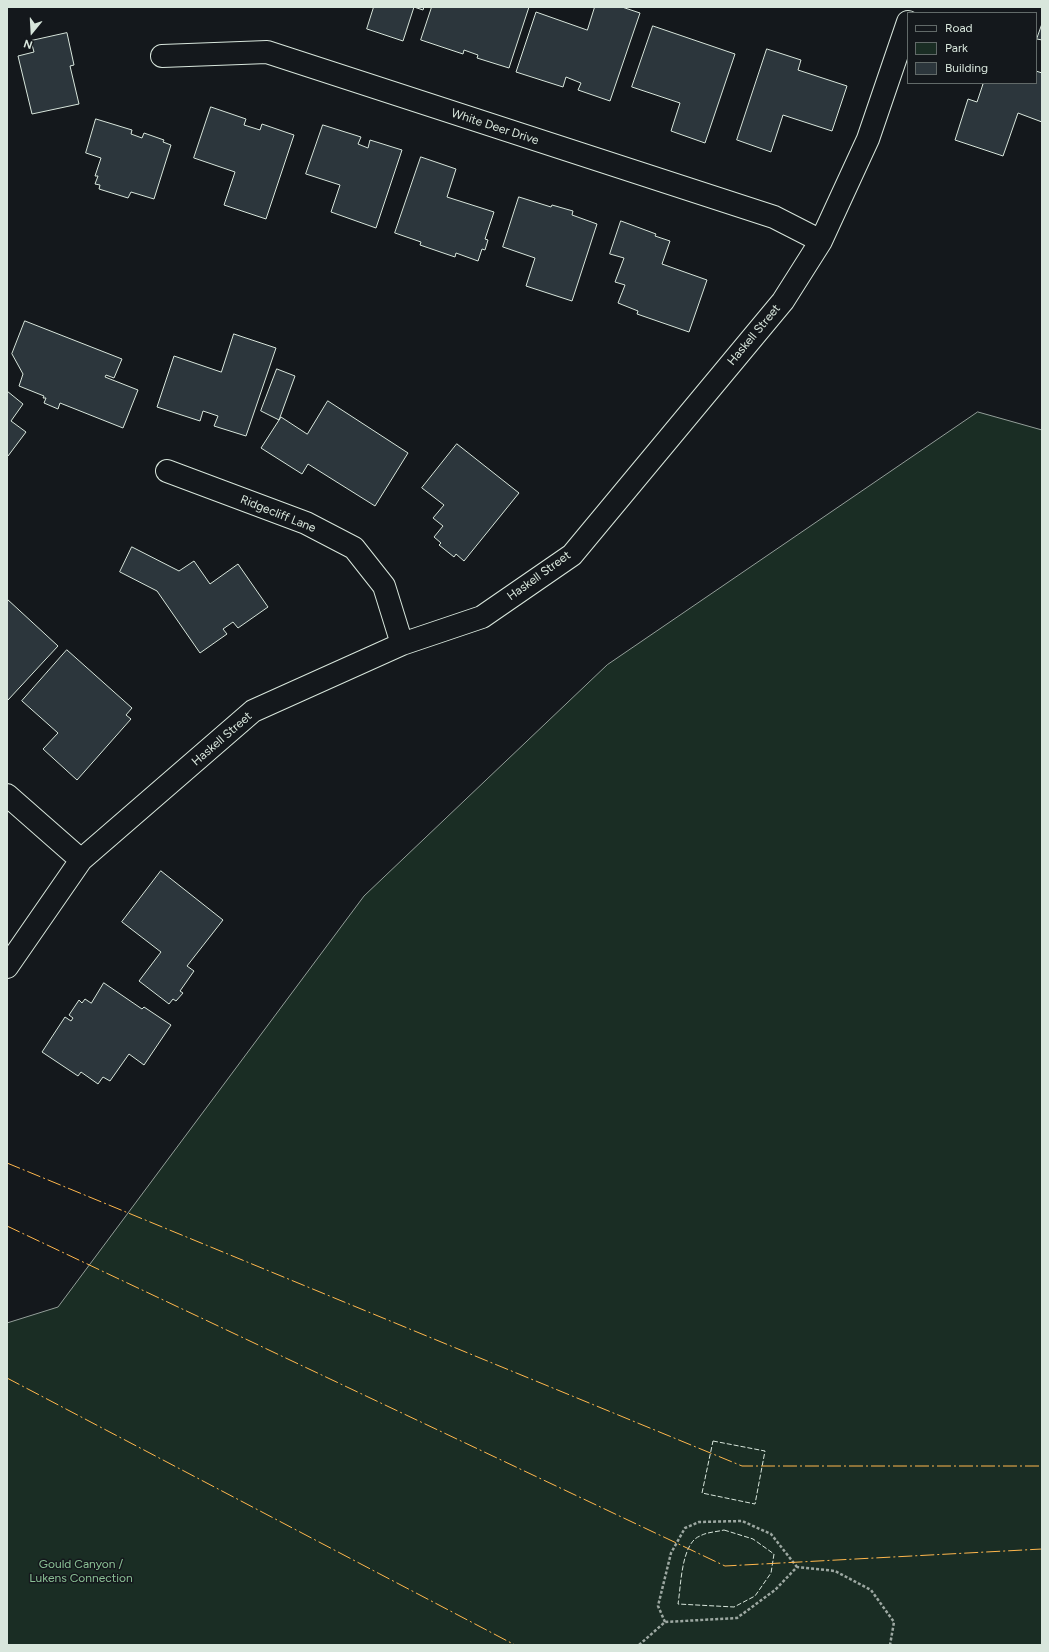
<!DOCTYPE html>
<html>
<head>
<meta charset="utf-8">
<style>
	body { margin:0 }
	#map { position:relative; width:1049px; height:1652px; overflow:hidden; background:#14181c; font-family:Figtree,sans-serif }
	canvas { display:block }
	.frame { position:absolute; inset:0; border:8px solid #d8e6dc; pointer-events:none }
	.legend { position:absolute; left:907px; top:12px; width:130px; height:72px; box-sizing:border-box; background:#14181c; border:1px solid #626a69; margin:0; padding:5px 7px; list-style:none; font-size:12px; color:#d8e6dc }
	.legend li { display:flex; align-items:center; gap:8px; height:20px }
	.legend b { width:20px; border:1px solid #626a69 }
	.north { position:absolute; left:12px; top:12px; width:40px; height:40px; -webkit-text-stroke:3px #14181c; paint-order:stroke; rotate:198deg; font-size:11px; font-weight:700; line-height:16px; text-align:center; color:#d8e6dc }
	.north::after { content:''; display:block; margin:auto; width:14px; height:18px; background:#d8e6dc; clip-path:polygon(50% 0,100% 100%,50% 72%,0 100%) }
</style>
</head>
<body>
<div id="map">
<canvas width="1049" height="1652"></canvas>
<div class="frame"></div>
<ul class="legend">
<li><b style="height:5px;background:#14181c"></b>Road</li>
<li><b style="height:11px;background:#1a2d24"></b>Park</li>
<li><b style="height:11px;background:#2c363c"></b>Building</li>
</ul>
<div class="north">N</div>
</div>
<script>
const ctx = document.querySelector('canvas').getContext('2d');
ctx.lineJoin = 'round';
function paint(path, color) { ctx.fillStyle = color; ctx.fill(path, 'evenodd'); }
function stroke(path, color, width, dash) { ctx.strokeStyle = color; ctx.lineWidth = width; ctx.lineCap = dash ? 'butt' : 'round'; ctx.setLineDash(dash || []); ctx.stroke(path); }
function label(font, color, halo, rows, align = 'center') {
  ctx.font = font + ' Figtree,sans-serif'; ctx.lineWidth = 3; ctx.setLineDash([]); ctx.textBaseline = 'middle'; ctx.strokeStyle = halo; ctx.fillStyle = color; for (const [text, x, y, turn = 0] of rows) {
    ctx.save(); ctx.translate(x, y); ctx.rotate((+turn || 0) * Math.PI / 180); ctx.textAlign = isNaN(turn) ? turn : align; if (halo) ctx.strokeText(text, 0, 0); ctx.fillText(text, 0, 0); ctx.restore();
  }
}
const green = new Path2D(`
	M978 412 1042 430V1645H7V1323L58 1307 364 896 607 665Z`);
paint(green, '#1a2d24');
stroke(green, '#939e99', 1);
const building = new Path2D(`
	M374 7H424L423 10 414 7 403 41 367 29Z
	M432 7H529L509 68 477 58 478 55 464 50 463 54 421 40Z
	M595 7H622L640 13 610 101 578 90 581 83 566 77 563 87 516 72 536 12 587 30Z
	M1042 24V40L1037 39Z
	M653 26 735 54 705 143 671 131 680 103 632 87Z
	M67 33 74 65 70 66 79 104 32 114 18 56 34 52 31 41Z
	M767 49 801 60 798 70 847 86 832 131 783 115 771 152 737 140Z
	M1036 71 1042 73V122L1018 113 1003 156 955 140 968 99 977 102 983 84 980 83H1036Z
	M211 107 246 119 244 125 260 130 262 124 294 135 266 219 224 205 235 172 194 158Z
	M96 119 132 130 131 134 142 138 144 133 164 140 163 142 171 145 154 199 131 192 128 198 99 189 100 185 95 184 98 176H95L101 158 86 153Z
	M323 125 361 137 358 144 368 148 370 140 402 150 376 228 331 212 340 185 306 174Z
	M421 157 456 169 447 197 494 212 485 239 488 240 485 250 482 249 478 261 456 253 455 257 420 245 421 242 395 233Z
	M519 197 551 207 552 205 573 211 572 215 597 224 572 301 526 286 535 258 503 247Z
	M621 221 656 234 655 236 670 241 662 264 707 280 689 332 637 314 638 311 618 303 625 285 615 282 624 258 610 254Z
	M25 321 122 359 114 378 106 375 105 377 138 390 123 428 60 403 58 409 44 403 46 398H43L44 396 19 386 23 374 12 354Z
	M234 334 276 348 246 436 214 426 218 416 203 411 200 421 157 407 174 356 221 372Z
	M277 369 295 376 279 420 261 411Z
	M7 391 23 404 11 421 26 432 8 456 7 455Z
	M328 401 408 453 375 506 308 464 302 474 261 448 281 417 307 434Z
	M457 444 519 493 464 561 456 554 454 557 439 545 441 543 434 537 443 526 433 518 444 505 422 488Z
	M132 547 179 571 194 561 210 584 238 564 268 607 238 628 233 622 223 629 227 634 200 653 157 591 120 572Z
	M7 599 58 646 8 700 7 699Z
	M67 650 132 708 126 715 131 719 77 780 43 749 58 733 22 701Z
	M161 871 223 920 187 966 194 971 180 991 183 993 176 1001 173 999 169 1004 139 981 161 952 122 922Z
	M104 983 142 1009 144 1007 171 1025 144 1065 129 1054 110 1081 103 1077 98 1084 81 1072 78 1076 42 1052 65 1017 71 1021 73 1018 69 1015 79 1000 82 1003 85 999 91 1003Z`);
paint(building, '#2c363c');
stroke(building, '#d8e6dc', 1);
const minor = new Path2D(`
	M162 56 267 52 774 217 821 241
	M167 471 306 523 354 548 384 586 402 644
	M7 795 81 860
	M7 967 81 860 253 711 402 644 482 617 572 555 783 301 821 241 868 139 908 22`);
stroke(minor, '#d8e6dc', 24);
stroke(new Path2D(`
	M665 1622 658 1606 671 1553 685 1528 699 1522 742 1521 771 1534 797 1567
	M639 1645 665 1622 737 1618 775 1590 797 1567 835 1571 871 1590 894 1622 890 1645`), '#9da8a2', 2.5, [3, 2]);
stroke(minor, '#14181c', 22);
stroke(new Path2D(`
	M713 1441 765 1451 755 1504 702 1493Z
	M724 1530 753 1539 774 1554 771 1573 755 1596 734 1607 678 1604C681 1587 681 1543 700 1536 707 1532 716 1532 724 1530Z`), '#d8e6dc', 1, [5, 2]);
stroke(new Path2D(`
	M7 1163 742 1466H1042
	M7 1226 725 1566 1042 1549
	M7 1378 515 1645`), '#ffb74d', 1, [14, 3, 2, 3]);
label('12px', '#d8e6dc', '#14181c', [
	["White Deer Drive",495,127,18],
	["Haskell Street",754,335,-50],
	["Ridgecliff Lane",278,514,22],
	["Haskell Street",539,576,-36],
	["Haskell Street",222,739,-41]
]);
label('12px', '#8ac095', '#14181c', [
	["Gould Canyon /",81,1564],
	["Lukens Connection",81,1578]
]);
</script>
</body>
</html>
